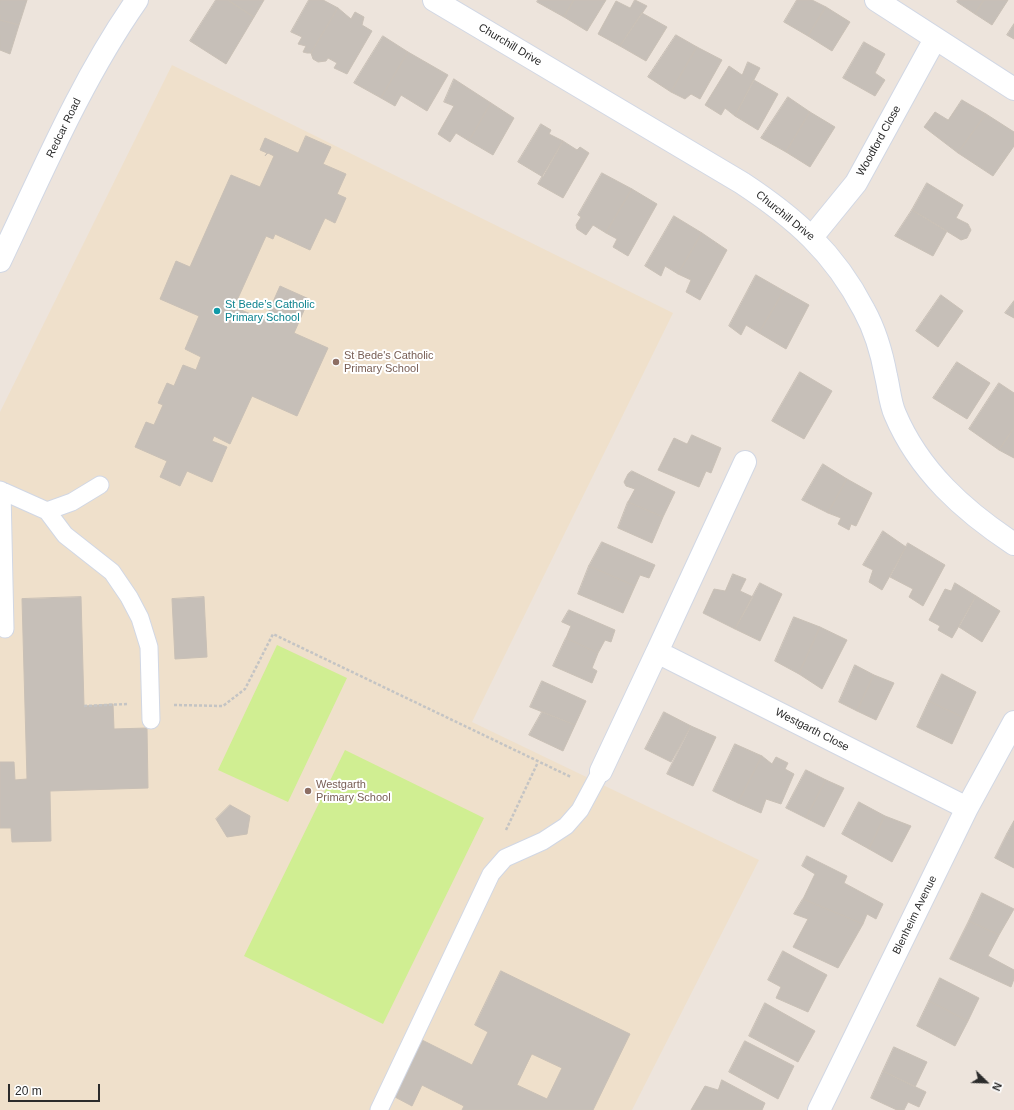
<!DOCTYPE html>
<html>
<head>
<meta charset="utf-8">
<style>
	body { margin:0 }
	#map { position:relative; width:1014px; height:1110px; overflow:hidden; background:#ede4dc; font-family:Helvetica,sans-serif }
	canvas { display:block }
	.north { position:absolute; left:966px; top:1062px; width:40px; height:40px; -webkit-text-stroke:3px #fff; paint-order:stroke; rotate:113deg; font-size:11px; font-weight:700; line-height:16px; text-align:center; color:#2b2b2b }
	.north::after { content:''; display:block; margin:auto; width:14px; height:18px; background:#2b2b2b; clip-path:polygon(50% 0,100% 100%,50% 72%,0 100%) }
	.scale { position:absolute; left:8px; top:1084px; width:92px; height:18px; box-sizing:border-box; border:2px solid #2b2b2b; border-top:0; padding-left:5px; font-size:12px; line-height:14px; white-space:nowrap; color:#2b2b2b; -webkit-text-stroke:3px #fff; paint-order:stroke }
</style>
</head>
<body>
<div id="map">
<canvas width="1014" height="1110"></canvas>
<div class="north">N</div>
<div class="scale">20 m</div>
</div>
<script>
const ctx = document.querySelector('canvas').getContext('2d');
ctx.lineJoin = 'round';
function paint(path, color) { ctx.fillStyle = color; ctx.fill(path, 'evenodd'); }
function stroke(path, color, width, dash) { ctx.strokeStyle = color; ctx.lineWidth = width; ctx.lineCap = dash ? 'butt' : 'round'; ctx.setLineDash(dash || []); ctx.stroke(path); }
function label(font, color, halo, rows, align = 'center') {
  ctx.font = font + ' Helvetica,sans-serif'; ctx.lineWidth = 4; ctx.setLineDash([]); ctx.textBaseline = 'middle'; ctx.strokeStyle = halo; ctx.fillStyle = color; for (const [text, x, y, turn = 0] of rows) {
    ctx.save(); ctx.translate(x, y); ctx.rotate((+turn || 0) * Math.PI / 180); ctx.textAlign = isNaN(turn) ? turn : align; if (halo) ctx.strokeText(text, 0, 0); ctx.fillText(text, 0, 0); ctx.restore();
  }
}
paint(new Path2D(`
	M172 65 673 313 472 722 759 860 632 1110H0V412Z`), '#efe0cb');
paint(new Path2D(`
	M277 645 347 678 288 802 218 770Z
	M345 750 484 818 383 1024 244 956Z`), '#d0ee92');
const building = new Path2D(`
	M0 0H27L19 25 0 20Z
	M216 0H228L254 17 226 64 190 41Z
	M228 0H264L254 17Z
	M309 0H323L338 8 311 53H307L303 52 306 46 298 44 302 37 291 32Z
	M538 0H574L564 17 537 2Z
	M574 0H606L587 31 564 17Z
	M635 0 647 6 620 46 598 34 616 1 630 8Z
	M797 0H812L826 7 808 36 784 22Z
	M958 0H984L975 14 957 2Z
	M984 0H1008L992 25 975 14Z
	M826 7 850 22 832 51 808 36Z
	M338 8 351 19 355 12 364 17 362 25 372 31 347 74 334 68 337 63 328 58 326 61 318 62 313 59 311 53Z
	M642 13 667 27 646 61 620 46Z
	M0 20 19 25 10 54 0 50Z
	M1014 24V39L1007 35Z
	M676 35 697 47 671 92 648 77Z
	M383 36 408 52 381 98 354 83Z
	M864 42 885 54 875 73 885 80 875 96 843 78Z
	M697 47 722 60 700 99 691 94 685 99 671 92Z
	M408 52 448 75 427 111 401 95 395 106 381 98Z
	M748 62 760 68 735 116 725 108 721 115 705 105 729 66 742 75Z
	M454 79 491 103 469 141 456 133 450 142 438 134 454 106 444 102Z
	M754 80 778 94 758 130 735 116Z
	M788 97 810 112 786 152 761 138Z
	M962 100 986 114 958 153 924 127 935 112 948 120Z
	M491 103 514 118 493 155 469 141Z
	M810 112 835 127 810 167 786 152Z
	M986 114 1014 132V146L993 176 958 153Z
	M541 124 551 130 549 134 563 141 543 177 518 162Z
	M306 136 331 147 323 164 346 174 337 194 346 198 335 223 325 218 310 250 275 234 273 239 266 236 234 307 265 320 280 286 309 299 294 333 328 348 297 416 252 396 230 444 214 436 212 441 227 447 212 482 187 471 180 486 160 477 167 461 135 447 146 422 154 425 163 405 158 403 167 383 174 386 183 365 196 370 201 357 185 349 199 316 160 299 176 261 190 267 231 175 260 187 274 156 268 153 265 156 267 153 260 150 265 138 298 153Z
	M563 141 577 150 580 147 589 153 563 198 538 184Z
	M602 173 632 189 606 233 593 225 586 235 577 229 576 225 581 217 578 215Z
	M927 183 963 205 956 218 968 224 971 230 967 238 961 240 912 210Z
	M632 189 657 204 628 256 613 247 617 239 606 233Z
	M912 210 947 231 933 256 895 236Z
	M674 216 702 233 678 274 665 266 661 276 645 266Z
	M702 233 727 250 700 300 686 292 691 280 678 274Z
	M756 275 784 291 759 333 746 325 741 335 729 326Z
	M784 291 809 305 786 349 759 333Z
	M941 295 963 311 938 347 916 331Z
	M1014 301V318L1005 313Z
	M957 362 990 383 967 419 933 398Z
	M800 372 832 391 804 439 772 421Z
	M999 383 1014 393V428L999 450 969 429Z
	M1014 428V458L999 450Z
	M692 435 721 448 711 473 706 471 699 487 658 470 674 438 687 444Z
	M823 464 847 479 828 513 802 500Z
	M632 471 675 492 663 517 628 502 635 489 626 486 624 482 628 474Z
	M847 479 872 493 856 526 851 524 849 530 838 524 841 518 828 513Z
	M628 502 663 517 652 543 618 528Z
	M883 531 906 547 882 590 869 582 873 570 863 565Z
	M602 542 655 565 649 578 640 575 635 586 589 566Z
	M908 543 945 565 923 606 909 597 913 589 890 577Z
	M589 566 635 586 623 613 578 594Z
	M733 574 746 579 740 591 753 597 735 629 703 613 714 589 725 591Z
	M760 583 782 594 760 641 735 629Z
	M955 583 976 596 952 638 938 630 940 626 929 620 945 589 951 591Z
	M976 596 1000 611 982 642 959 627Z
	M81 597 84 706 113 704 114 729 147 728 148 788 50 791 51 841 12 842 11 828H0V762H14L15 780 27 779 22 599Z
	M204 597 207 657 175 659 172 599Z
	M569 610 615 630 611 642 605 640 598 653 566 638 571 626 562 622Z
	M794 617 820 627 799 674 775 661Z
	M820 627 847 640 822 689 799 674Z
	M566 638 598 653 592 668 597 671 592 683 553 666Z
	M855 665 874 675 857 711 839 702Z
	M942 674 976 692 964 718 929 701Z
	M874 675 894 683 876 720 857 711Z
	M542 681 586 701 575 725 530 707Z
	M929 701 964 718 952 744 917 727Z
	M542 712 575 725 563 751 529 735Z
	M664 712 691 726 671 762 645 749Z
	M691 726 716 737 693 786 667 774Z
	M735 744 762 756 738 803 713 791Z
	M762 756 772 764 776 757 788 763 785 769 794 774 781 804 766 799 761 813 738 803Z
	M806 770 826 780 806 818 786 808Z
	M826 780 844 788 824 827 806 818Z
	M859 802 885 816 869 849 842 834Z
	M230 805 250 816 247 834 227 837 216 819Z
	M885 816 911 826 892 862 869 849Z
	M1014 821V838L1007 834Z
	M1007 834 1014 838V868L995 858Z
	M807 856 847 876 844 883 883 904 876 919 867 914 863 924 803 899 815 874 802 866Z
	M982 893 1014 909 999 935 969 921Z
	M803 899 863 924 838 968 793 947 808 919 794 914Z
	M969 921 999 935 988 956 1014 970V979L1011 987 950 959Z
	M783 951 827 975 808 1012 776 998 781 987 768 980Z
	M501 971 630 1034 593 1110H462L464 1106 422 1085 412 1106 395 1097 422 1040 472 1065 488 1032 475 1025ZM532 1054 562 1068 547 1099 517 1085Z
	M940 978 979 998 968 1021 929 1001Z
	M929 1001 968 1021 955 1046 917 1026Z
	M765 1003 815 1031 798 1062 749 1036Z
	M745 1041 794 1066 778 1099 729 1072Z
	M894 1047 927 1062 915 1087 883 1071Z
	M883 1071 926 1092 919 1107 908 1102 904 1110H897L871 1098Z
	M722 1080 765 1103 762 1110H691L705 1086 718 1090Z`);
paint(building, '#c6bfb8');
stroke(building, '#c9c0b6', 1);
const lane = new Path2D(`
	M0 490 47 511 65 535 112 572 129 597 140 618 149 647 151 720
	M2 491 5 629
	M47 511 72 502 100 485
	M379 1110 491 874 505 858 543 841 566 826 580 810 601 771`);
const street = new Path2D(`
	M434 0 742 183C795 218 834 252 864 310 875 330 882 354 886 376 889 388 890 403 895 414 919 471 964 511 1014 544
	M876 0 1014 89
	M812 237 856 183 935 39
	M745 462 657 652 967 808
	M601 771 657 652
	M819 1110 967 808 1014 722`);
const secondary = new Path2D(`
	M0 261C42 173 81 80 137 0`);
stroke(lane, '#d1d7e4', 19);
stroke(street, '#d1d7e4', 24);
stroke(secondary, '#d1d7e4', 24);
stroke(new Path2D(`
	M174 705 223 706 245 689 273 634 571 777
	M84 706 127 704
	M506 830 538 762`), '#c4c4c4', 2.5, [3, 2]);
stroke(lane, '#fff', 17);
stroke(street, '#fff', 22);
stroke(secondary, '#fff', 22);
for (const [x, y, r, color] of [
	[217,311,4,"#0f9aa8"],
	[336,362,4,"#8d6e63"],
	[308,791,4,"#8d6e63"]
]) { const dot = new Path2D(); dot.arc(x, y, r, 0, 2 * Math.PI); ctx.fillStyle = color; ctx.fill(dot); stroke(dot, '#fff', 1.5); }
label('11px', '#2b2b2b', '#fff', [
	["Churchill Drive",510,45,31],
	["Redcar Road",64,128,-64],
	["Woodford Close",879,141,-61],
	["Churchill Drive",785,216,39],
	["Westgarth Close",812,730,27],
	["Blenheim Avenue",915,915,-64]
]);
label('11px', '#0d838f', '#fff', [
	["St Bede’s Catholic",225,305],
	["Primary School",225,318]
], 'left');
label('11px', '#785e54', '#fff', [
	["St Bede's Catholic",344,356],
	["Primary School",344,369],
	["Westgarth",316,785],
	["Primary School",316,798]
], 'left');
</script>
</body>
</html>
